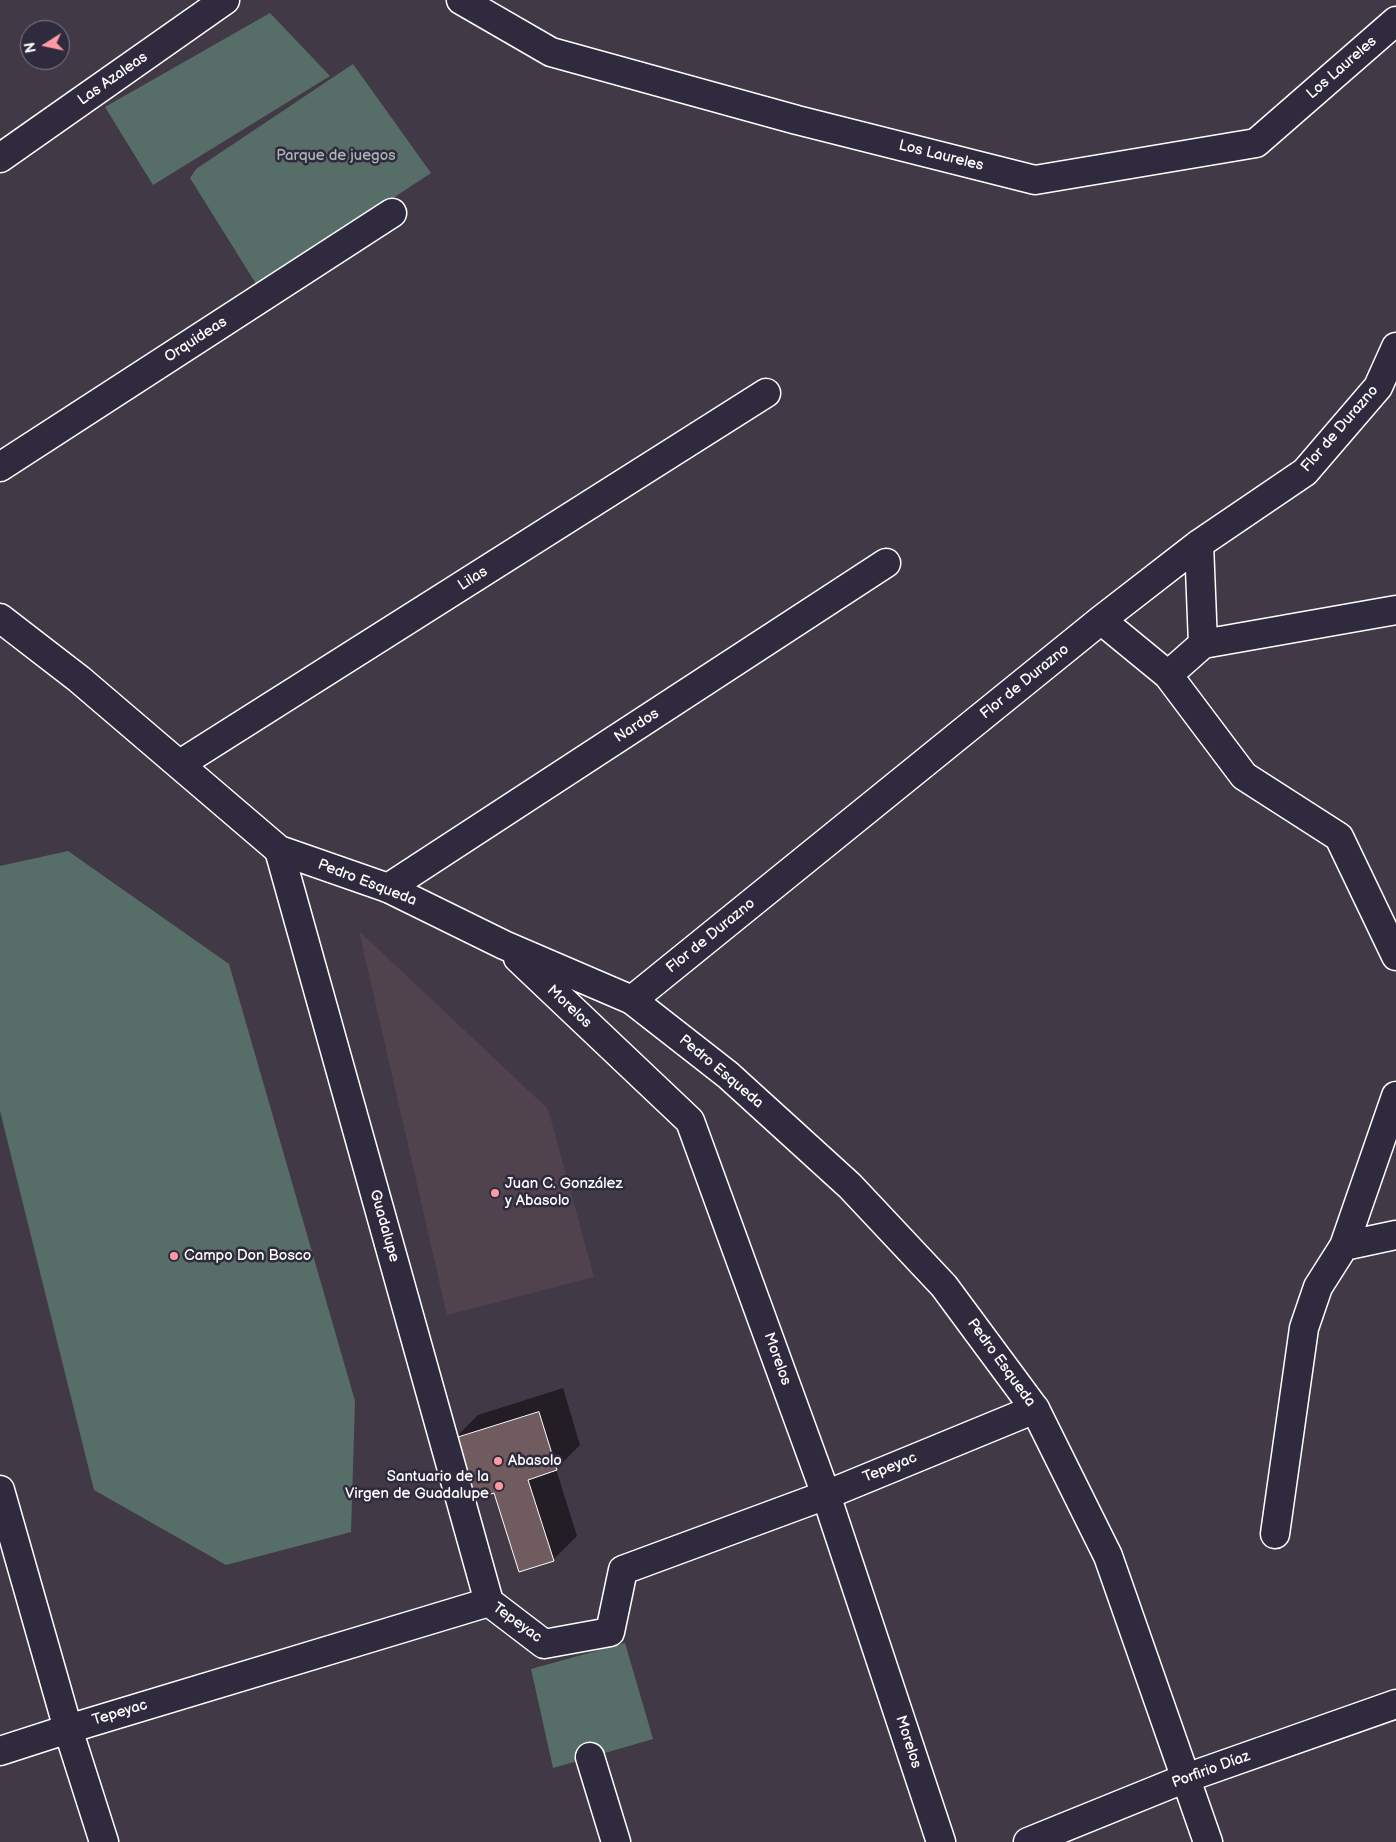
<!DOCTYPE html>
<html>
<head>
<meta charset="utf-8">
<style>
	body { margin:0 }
	#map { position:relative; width:1396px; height:1842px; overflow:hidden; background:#423947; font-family:"Balsamiq Sans",sans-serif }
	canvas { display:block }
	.north { position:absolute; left:20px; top:20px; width:50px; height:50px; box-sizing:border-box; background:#2f2a3d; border:1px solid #827f8b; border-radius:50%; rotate:260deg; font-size:14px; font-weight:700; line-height:20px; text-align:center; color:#fff }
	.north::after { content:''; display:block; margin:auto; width:18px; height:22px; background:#ff9aa2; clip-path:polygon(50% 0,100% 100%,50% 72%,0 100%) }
</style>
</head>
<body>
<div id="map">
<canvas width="1396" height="1842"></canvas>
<div class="north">N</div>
</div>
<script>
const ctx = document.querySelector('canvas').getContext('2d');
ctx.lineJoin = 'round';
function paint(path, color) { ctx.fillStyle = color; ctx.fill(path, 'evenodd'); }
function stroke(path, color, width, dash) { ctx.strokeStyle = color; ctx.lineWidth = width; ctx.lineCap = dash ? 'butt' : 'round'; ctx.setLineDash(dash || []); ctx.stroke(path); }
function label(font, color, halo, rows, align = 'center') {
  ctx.font = font + ' "Balsamiq Sans",sans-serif'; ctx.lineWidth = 5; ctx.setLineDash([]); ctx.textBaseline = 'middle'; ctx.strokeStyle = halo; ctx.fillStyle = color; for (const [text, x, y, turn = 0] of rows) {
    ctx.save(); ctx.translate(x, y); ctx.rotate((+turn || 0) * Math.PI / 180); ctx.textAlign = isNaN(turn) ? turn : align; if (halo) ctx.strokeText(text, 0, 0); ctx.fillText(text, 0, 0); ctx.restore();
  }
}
paint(new Path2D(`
	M359 931 548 1109 594 1277 447 1315Z`), '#50434e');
paint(new Path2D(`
	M270 13 330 76 153 185 105 107Z
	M353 64 431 173 258 287 190 178 196 169Z
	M68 851 229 964 355 1401 351 1532 226 1565 94 1490 0 1111V866Z
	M625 1643 653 1739 553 1768 531 1669Z`), '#576e68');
paint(new Path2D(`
	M563 1388 580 1445 556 1469 577 1536 553 1560 495 1492 454 1439 478 1415Z`), '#0007');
const building = new Path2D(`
	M539 1412 557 1470 528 1480 554 1561 519 1572 494 1493 472 1500 453 1439Z`);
paint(building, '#705b5e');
stroke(building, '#fff', 1);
const street = new Path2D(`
	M461 0 551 52 797 120 1035 180 1256 143 1396 21
	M0 158 225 0
	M0 467 392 213
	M1199 544 1203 644 1396 610
	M1101 620 1168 675 1244 776 1339 837 1396 956
	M1168 675 1203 644
	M180 764 766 393
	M279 850 489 1602
	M388 888 886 563
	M632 1000 1101 620 1199 544 1305 472 1378 387 1396 347
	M1344 1246 1396 1096
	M0 1490 68 1729 104 1842
	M1275 1534 1304 1328 1318 1287 1344 1246 1396 1235
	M0 1751 68 1729 489 1602 544 1644 610 1632 623 1570 826 1495 1035 1409
	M590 1757 616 1842
	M1028 1842 1186 1778 1396 1704`);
const secondary = new Path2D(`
	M0 618 79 679 279 850 388 888 504 945 632 1000 728 1075 850 1186 944 1286 1035 1409 1108 1556 1208 1842
	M518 958 690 1121 826 1495 941 1842`);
stroke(street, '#fff', 31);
stroke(secondary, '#fff', 31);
stroke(street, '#2f2a3d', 28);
stroke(secondary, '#2f2a3d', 28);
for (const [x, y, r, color] of [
	[495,1193,5,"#ff9aa2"],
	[174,1256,5,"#ff9aa2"],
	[498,1461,5,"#ff9aa2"],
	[499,1486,5,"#ff9aa2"]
]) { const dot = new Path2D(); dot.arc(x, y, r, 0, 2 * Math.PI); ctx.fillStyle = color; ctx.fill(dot); stroke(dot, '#2f2a3d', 2); }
label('15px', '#fff', '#2f2a3d', [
	["Los Laureles",1342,68,-41],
	["Las Azaleas",113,79,-35],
	["Los Laureles",941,156,14],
	["Orquideas",196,340,-33],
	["Flor de Durazno",1340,429,-49],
	["Lilas",473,579,-32],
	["Flor de Durazno",1025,682,-39],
	["Nardos",637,726,-33],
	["Pedro Esqueda",367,883,21],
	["Flor de Durazno",711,936,-39],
	["Morelos",569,1007,43],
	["Pedro Esqueda",721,1072,40],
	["Guadalupe",384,1226,74],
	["Morelos",777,1359,70],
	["Pedro Esqueda",1001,1363,54],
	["Tepeyac",890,1468,-22],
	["Tepeyac",517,1623,36],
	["Tepeyac",120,1713,-17],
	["Morelos",908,1742,72],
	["Porfirio Díaz",1211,1770,-20]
]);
label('15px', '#abb6b4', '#2f2a3d', [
	["Parque de juegos",336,156]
]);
label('15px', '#fff', '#2f2a3d', [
	["Juan C. González",505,1184],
	["y Abasolo",505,1201],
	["Campo Don Bosco",184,1256],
	["Abasolo",508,1461],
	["Santuario de la",489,1477,"right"],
	["Virgen de Guadalupe",489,1494,"right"]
], 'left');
</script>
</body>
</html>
